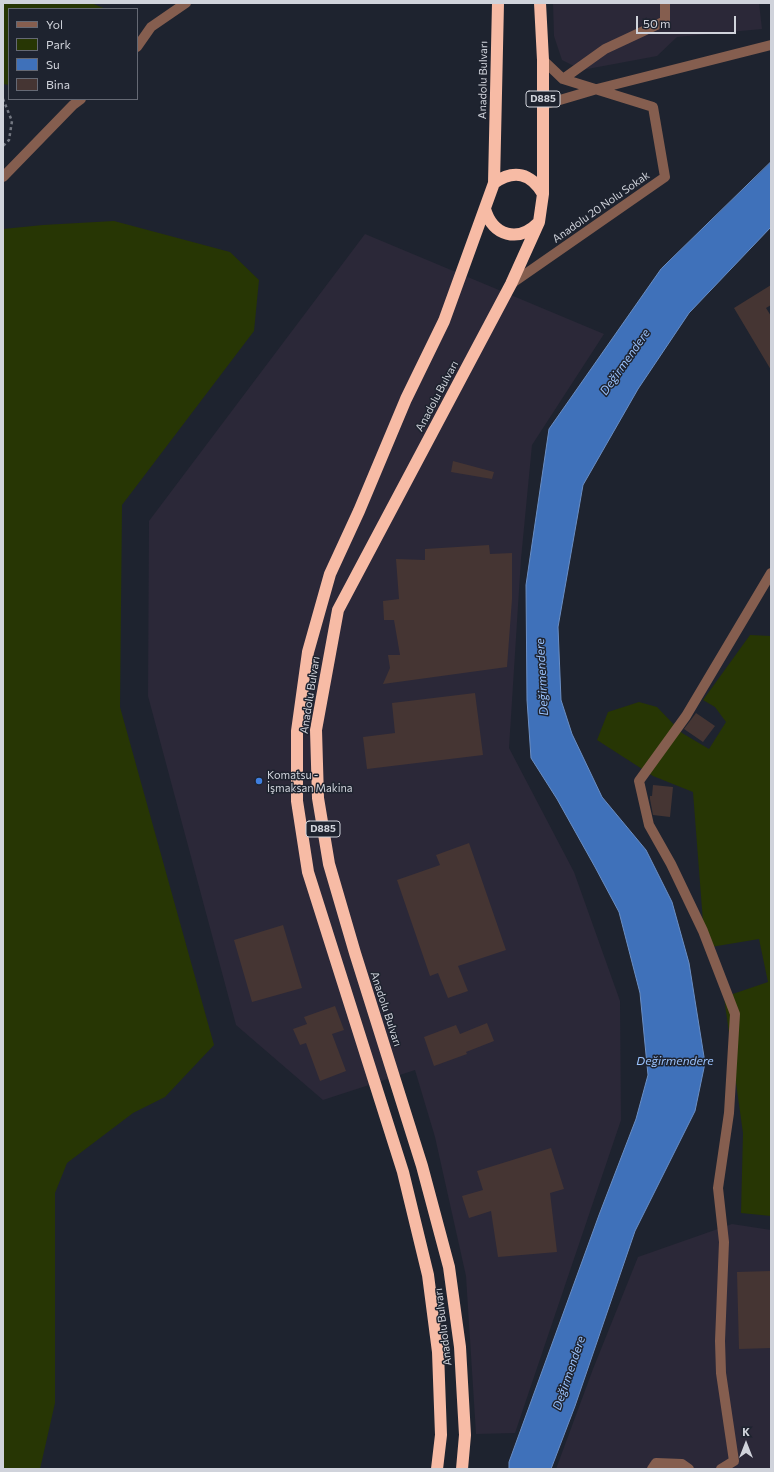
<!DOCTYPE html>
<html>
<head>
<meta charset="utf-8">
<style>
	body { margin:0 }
	#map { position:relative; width:774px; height:1472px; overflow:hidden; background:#1e232f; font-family:Commissioner,sans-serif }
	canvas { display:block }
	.frame { position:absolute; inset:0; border:4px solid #d0d3db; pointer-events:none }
	.legend { position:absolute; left:8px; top:8px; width:130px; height:92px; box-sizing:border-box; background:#1e232f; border:1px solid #656974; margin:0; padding:5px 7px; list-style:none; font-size:12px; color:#d0d3db }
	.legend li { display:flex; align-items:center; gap:8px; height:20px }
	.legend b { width:20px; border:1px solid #656974 }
	.north { position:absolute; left:726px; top:1424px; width:40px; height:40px; -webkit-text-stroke:3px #1e232f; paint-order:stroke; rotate:0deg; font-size:11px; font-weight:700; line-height:16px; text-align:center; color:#d0d3db }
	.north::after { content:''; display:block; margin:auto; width:14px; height:18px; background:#d0d3db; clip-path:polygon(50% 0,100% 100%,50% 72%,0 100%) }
	.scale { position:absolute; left:636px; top:16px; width:100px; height:18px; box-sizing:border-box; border:2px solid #d0d3db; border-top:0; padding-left:5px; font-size:12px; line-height:14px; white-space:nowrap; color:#d0d3db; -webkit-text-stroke:3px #1e232f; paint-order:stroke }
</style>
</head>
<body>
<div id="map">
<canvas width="774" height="1472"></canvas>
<div class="frame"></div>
<ul class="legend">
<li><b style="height:5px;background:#855e4f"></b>Yol</li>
<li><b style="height:11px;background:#273604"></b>Park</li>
<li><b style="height:11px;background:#3f71ba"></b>Su</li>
<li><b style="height:11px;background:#453533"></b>Bina</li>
</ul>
<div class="north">K</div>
<div class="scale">50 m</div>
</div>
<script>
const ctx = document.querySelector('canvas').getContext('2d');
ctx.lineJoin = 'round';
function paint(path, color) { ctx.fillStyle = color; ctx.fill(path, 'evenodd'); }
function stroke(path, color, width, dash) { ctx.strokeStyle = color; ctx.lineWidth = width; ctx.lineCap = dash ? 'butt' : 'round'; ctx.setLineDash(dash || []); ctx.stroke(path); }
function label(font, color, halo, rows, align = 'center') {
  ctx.font = font + ' Commissioner,sans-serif'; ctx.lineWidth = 3; ctx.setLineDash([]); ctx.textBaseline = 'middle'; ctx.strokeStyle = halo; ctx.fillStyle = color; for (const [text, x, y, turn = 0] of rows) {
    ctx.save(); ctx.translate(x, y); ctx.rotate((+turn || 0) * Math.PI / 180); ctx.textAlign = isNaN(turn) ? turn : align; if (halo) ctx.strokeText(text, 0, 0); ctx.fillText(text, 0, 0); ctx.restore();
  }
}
paint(new Path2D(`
	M553 3H759L762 29 677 37 657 56 582 70 562 60 554 36Z
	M365 234 604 334 532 445 521 559 509 748 574 872 620 1001 621 1120 515 1433 476 1434 466 1276 435 1137 415 1070 323 1100 236 1025 148 696 149 521Z
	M732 1224 771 1230V1469H556L593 1369 638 1257Z`), '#2b2838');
paint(new Path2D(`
	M3 3H91L106 9H9V85L3 84Z
	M114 221 230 252 259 280 254 331 122 505 120 707 214 1045 165 1097 133 1113 67 1163 55 1193V1403L40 1469H3V229L43 225Z
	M750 635 771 636V1216L741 1213 743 1133 724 997 768 982 759 939 705 948 693 792 653 776 597 740 608 712 639 702 657 707 682 733 709 749 726 722 715 707 703 700Z`), '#273604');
const water = new Path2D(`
	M771 162V227L689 313 638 389 583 485 558 627 561 700 572 734 602 797 646 850 672 902 689 963 705 1063 695 1111 635 1231 575 1406 551 1469H509V1462L599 1215 636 1119 648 1075 640 993 619 912 595 867 557 799 531 758 527 700 526 585 549 429 661 269Z`);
paint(water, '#3f71ba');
stroke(water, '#6a8ec4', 1);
paint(new Path2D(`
	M771 285V305L766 308 771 316V370L734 308Z
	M453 461 494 472 492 479 451 472Z
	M489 545 490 554 512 553V599L507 667 383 684 390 668 388 655H400L394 620H384L383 601 399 599 396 559 425 560V549Z
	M475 693 483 755 367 769 363 737 395 733 392 703Z
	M696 713 715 726 703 742 684 729Z
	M653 785 673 787 670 817 653 815 650 799V796H652Z
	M469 843 506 950 458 966 468 991 448 998 438 973 430 976 397 880 440 865 436 855Z
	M283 925 302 988 252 1002 234 940Z
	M335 1006 344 1030 332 1034 346 1071 320 1081 306 1043 300 1045 293 1029 307 1024 304 1017Z
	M487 1023 494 1041 466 1052 467 1054 434 1066 424 1037 456 1025 460 1034Z
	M551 1148 564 1189 550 1193 557 1252 498 1257 491 1211 469 1218 462 1196 483 1190 477 1171Z
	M771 1271V1348L739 1349 737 1272Z`), '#453533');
stroke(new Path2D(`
	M3 99 12 121 9 140 3 146`), '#747882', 2.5, [3, 3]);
stroke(new Path2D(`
	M137 47 151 27 186 3
	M563 79 605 49 665 21V3
	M543 105 597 89 771 45
	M3 177 73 105 81 99
	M511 284 665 177 653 107 563 79 543 60
	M652 1469 656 1463 682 1464 689 1469
	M721 1469 734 1461 721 1373 720 1341 724 1242 718 1188 729 1113 735 1014 703 931 671 864 649 825 639 781 686 716 771 573`), '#855e4f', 10);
stroke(new Path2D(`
	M494 183C514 169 531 173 543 194
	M485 209C493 236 518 243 538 223
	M437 1469 441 1435 438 1352 428 1275 403 1172 308 872 297 801V731L308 652 330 574 359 511 406 399 444 321 494 183 498 3
	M462 1469 465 1435 460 1347 449 1267 422 1166 355 953 329 864 318 798 316 730 338 610 511 284 539 222 543 194V60L540 3`), '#f7bba5', 12);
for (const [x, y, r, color] of [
	[259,781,4,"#3f7fe0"]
]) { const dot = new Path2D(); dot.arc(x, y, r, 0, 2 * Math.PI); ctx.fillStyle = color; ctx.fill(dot); stroke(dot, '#1e232f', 1.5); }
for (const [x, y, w] of [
	[543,99,34],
	[323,829,34]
]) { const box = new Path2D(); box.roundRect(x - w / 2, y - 8, w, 16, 3); ctx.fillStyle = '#1e232f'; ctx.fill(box); stroke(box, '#d0d3db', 1); }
label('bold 10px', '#d0d3db', null, [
	["D885",543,99],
	["D885",323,829]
]);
label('11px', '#d0d3db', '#1e232f', [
	["Anadolu Bulvarı",483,80,-89],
	["Anadolu 20 Nolu Sokak",601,207,-35],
	["Anadolu Bulvarı",437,396,-62],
	["Anadolu Bulvarı",310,695,-81],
	["Anadolu Bulvarı",386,1009,72],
	["Anadolu Bulvarı",443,1327,-97]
]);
label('11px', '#d0d3db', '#1e232f', [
	["Komatsu -",267,775],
	["İşmaksan Makina",267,788]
], 'left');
label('italic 12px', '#99c1fb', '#1e232f', [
	["Değirmendere",625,362,-55],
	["Değirmendere",542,677,-93],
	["Değirmendere",675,1061],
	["Değirmendere",569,1373,-71]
]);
</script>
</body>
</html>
